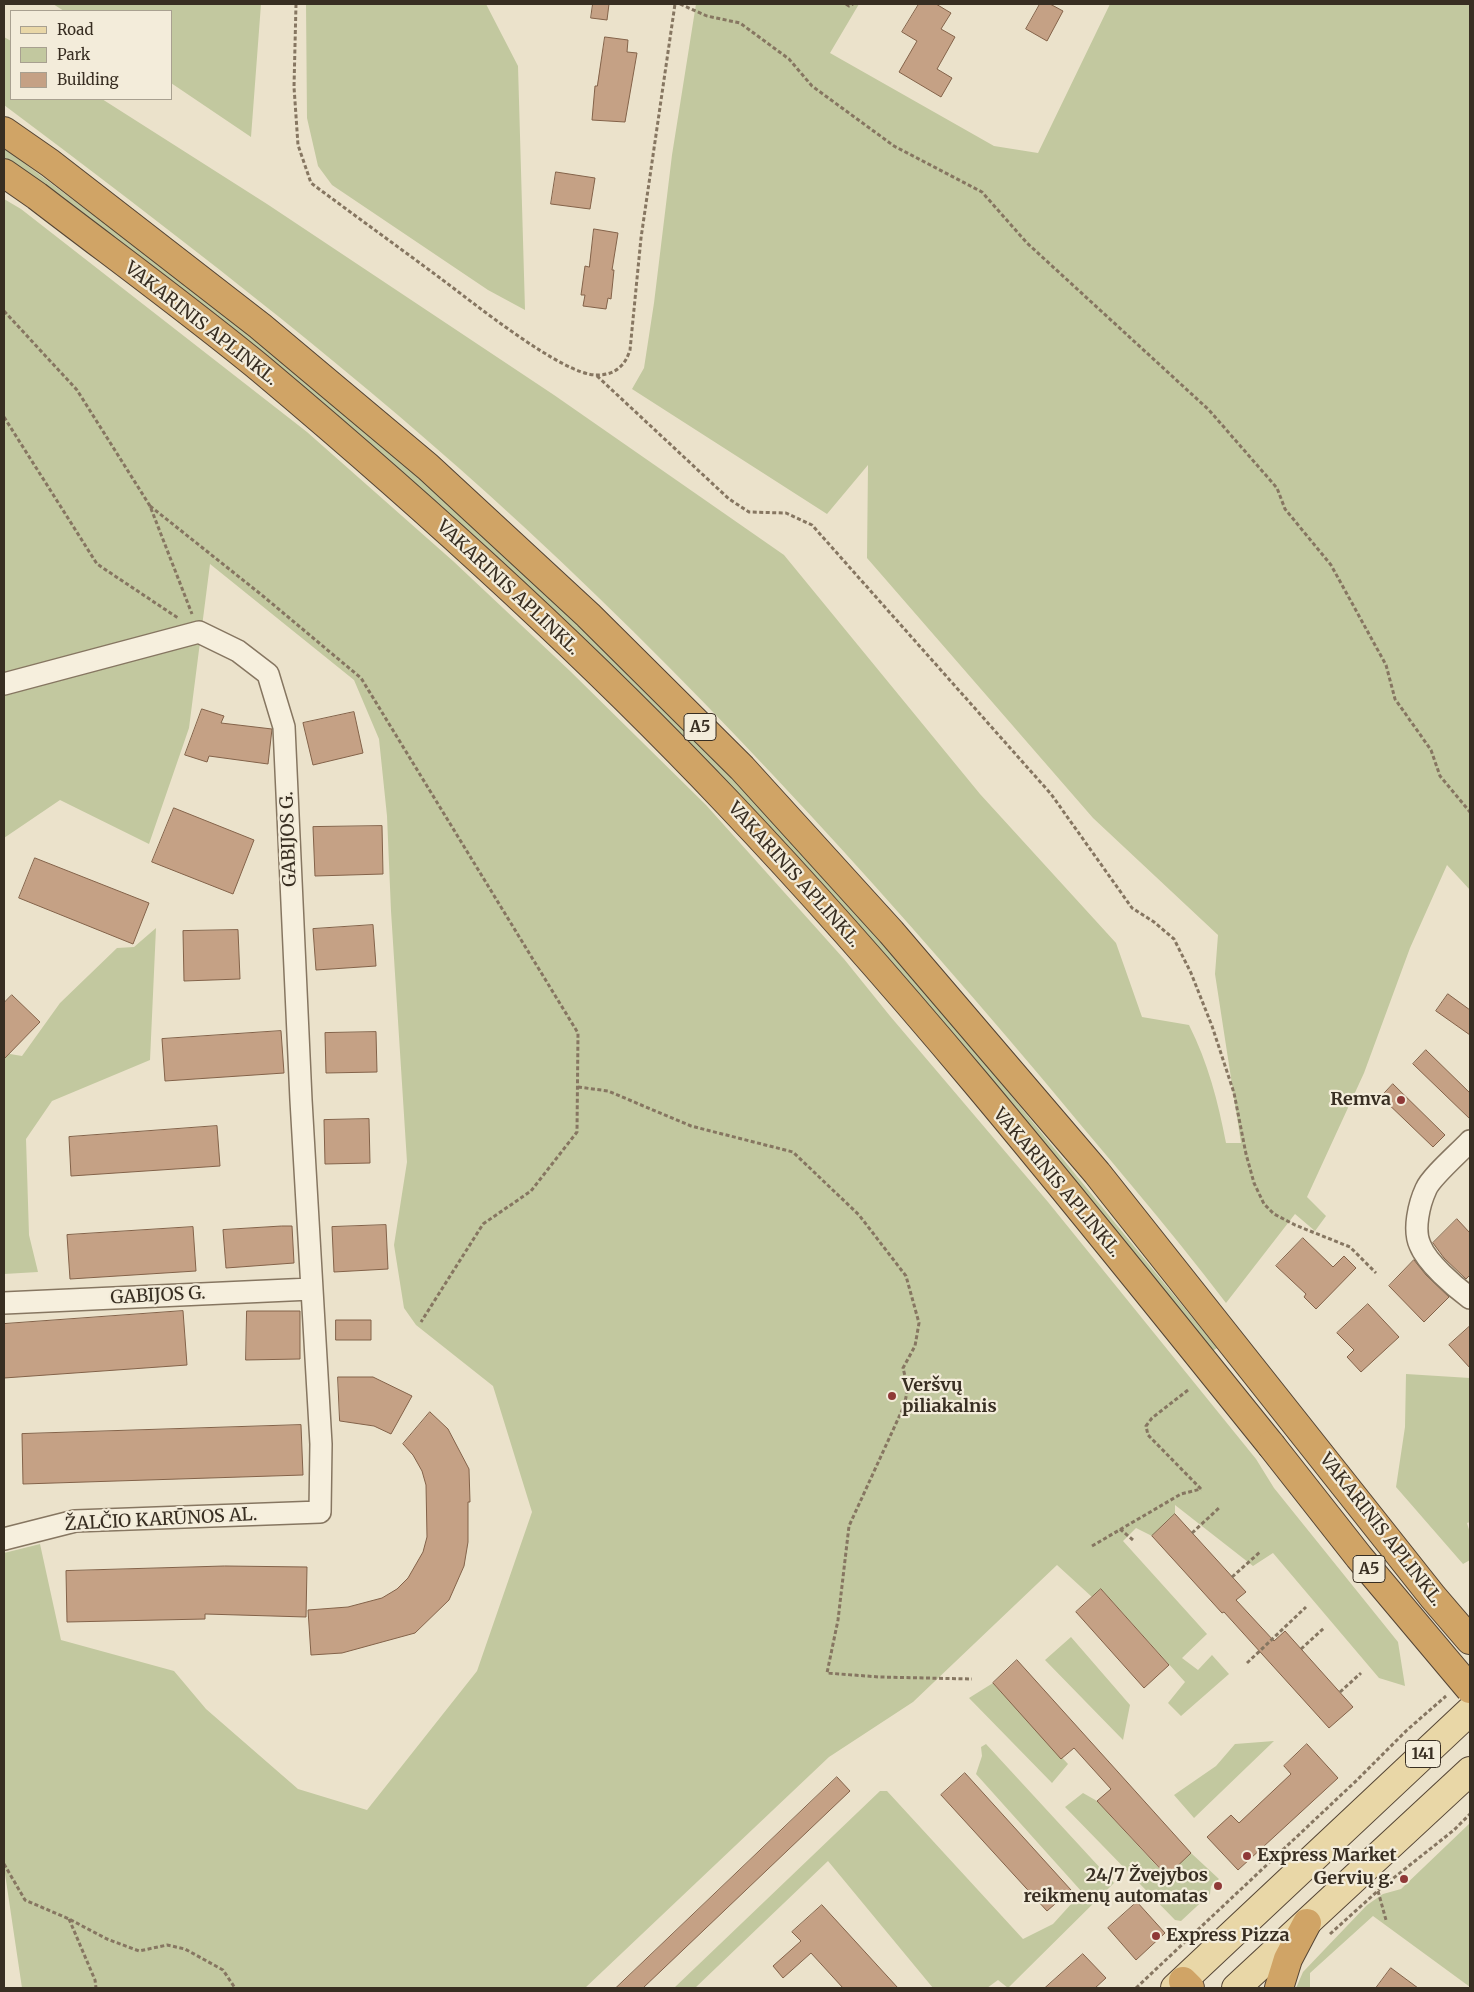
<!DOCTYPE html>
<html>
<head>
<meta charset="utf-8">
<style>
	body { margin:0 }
	#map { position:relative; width:1474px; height:1992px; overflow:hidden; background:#ebe2cb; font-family:Merriweather,serif }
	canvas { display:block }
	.frame { position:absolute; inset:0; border:5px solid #382e22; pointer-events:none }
	.legend { position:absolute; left:10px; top:10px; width:162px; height:90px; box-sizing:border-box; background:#f3ecda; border:1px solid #a8a090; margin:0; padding:6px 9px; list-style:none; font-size:15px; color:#382e22 }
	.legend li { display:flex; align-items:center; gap:10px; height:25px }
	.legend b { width:25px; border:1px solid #a8a090 }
</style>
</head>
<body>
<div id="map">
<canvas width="1474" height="1992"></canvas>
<div class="frame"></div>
<ul class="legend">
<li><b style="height:6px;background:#e9d7a7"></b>Road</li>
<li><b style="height:14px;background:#c2c89f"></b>Park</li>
<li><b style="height:14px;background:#c5a185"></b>Building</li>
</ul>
</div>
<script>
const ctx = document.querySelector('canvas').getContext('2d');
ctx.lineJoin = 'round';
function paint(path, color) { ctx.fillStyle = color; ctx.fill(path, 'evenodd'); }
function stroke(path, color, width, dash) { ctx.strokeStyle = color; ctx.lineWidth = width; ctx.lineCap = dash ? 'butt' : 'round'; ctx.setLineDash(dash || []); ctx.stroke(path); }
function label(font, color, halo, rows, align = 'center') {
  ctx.font = font + ' Merriweather,serif'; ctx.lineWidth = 4.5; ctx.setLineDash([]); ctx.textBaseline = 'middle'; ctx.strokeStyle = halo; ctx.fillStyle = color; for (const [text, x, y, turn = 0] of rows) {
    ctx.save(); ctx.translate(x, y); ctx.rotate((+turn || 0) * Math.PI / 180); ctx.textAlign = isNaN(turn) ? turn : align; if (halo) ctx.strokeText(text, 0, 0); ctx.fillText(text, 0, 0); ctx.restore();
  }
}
paint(new Path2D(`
	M53 4H261L251 137 171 83V11H64Z
	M306 4H486L518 66 525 310 488 290 332 185 318 166 307 118Z
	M696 4H859L830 53 994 146 1038 153 1110 4H1470V890L1447 865 1410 948 1364 1073 1307 1197 1326 1216 1315 1231 1295 1214 1226 1303C1167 1225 1102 1151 1040 1076 868 872 686 673 488 494 334 355 169 229 4 105V37L11 41V99H102L267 204 554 395 784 555 980 794 1116 943 1142 1017 1189 1025C1208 1063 1218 1101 1226 1143H1241L1215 974 1218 935 1093 818 867 558 868 465 827 514 632 389 644 368 654 303 672 155Z
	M4 148 220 310 334 402 464 517 590 635 697 742 813 864 974 1050 1217 1348 1210 1353 808 869 26 172 4 157Z
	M4 199 21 209 307 432 453 561 570 671 706 805 844 959 890 1016 1048 1202 1256 1459 1274 1488 1398 1642 1405 1686 1379 1678 1273 1553 1253 1566 1175 1505V1514L1152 1536 1136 1528 1123 1541 1207 1634 1182 1658 1198 1670 1212 1655 1229 1674 1181 1716 1168 1703 1185 1682 1101 1589 1092 1597 1057 1565 913 1702 829 1757 585 1988H22L4 1867V1553L40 1544 61 1640 174 1671 206 1709 298 1789 367 1810 477 1671 532 1512 493 1386 416 1325 404 1308 394 1245 407 1162 391 911 387 816 379 739 354 680 210 564 189 728 149 844 60 800 4 838Z
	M156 928 150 1060 52 1101 26 1139 29 1235 38 1272 4 1274V1053L22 1056 60 1003 117 948 134 947Z
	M1406 1374 1470 1378V1522L1467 1523 1470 1533V1560L1463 1564 1396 1487 1405 1427Z
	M1071 1637 1130 1705 1123 1740 1045 1660Z
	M993 1683 1068 1764 1052 1783 969 1698Z
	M1274 1741 1194 1818 1174 1795 1216 1766 1235 1744Z
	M986 1744 1114 1883 1008 1988 998 1980 987 1988H933L828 1861 695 1988H674L880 1791H887L1023 1939 1053 1924 1082 1892 976 1774 982 1756 981 1747Z
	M1083 1793 1097 1801 1166 1876 1191 1853 1219 1879 1211 1886 1210 1894 1181 1921 1175 1920 1065 1807Z
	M1470 1823V1987L1373 1916 1310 1973V1988H1296L1303 1972 1367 1905 1383 1894 1401 1889Z`), '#c2c89f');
const building = new Path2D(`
	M593 4H609L607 20 591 18Z
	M919 4H936L951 13 941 29 955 37 937 69 952 78 941 97 899 72 917 41 902 32Z
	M1040 4H1050L1063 11 1047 41 1026 29Z
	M605 37 628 40 627 52 637 53 625 122 592 120 595 86H597Z
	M556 172 595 178 590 209 551 204Z
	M594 229 618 233 612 270H614L611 299 608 298 606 309 583 306 585 295H581L585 266 589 267Z
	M202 709 224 716 221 723 272 729 268 764 209 756 207 762 185 755Z
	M354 712 363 753 313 765 303 723Z
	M174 808 254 840 233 894 152 862Z
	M382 826 383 874 315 876 313 827Z
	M35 858 149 903 133 944 19 898Z
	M373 925 376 966 316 970 313 929Z
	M238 930 240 979 184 981 183 931Z
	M1448 994 1470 1010V1035L1436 1011Z
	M12 995 40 1022 4 1059V1003Z
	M281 1031 284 1073 165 1081 162 1039Z
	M376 1032 377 1072 326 1073 325 1033Z
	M1426 1050 1470 1093V1119L1413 1064Z
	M1393 1084 1445 1135 1433 1147 1381 1097Z
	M369 1119 370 1163 325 1164 324 1120Z
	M217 1126 220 1166 71 1176 69 1137Z
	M1457 1219 1470 1233V1275L1466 1279 1444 1258 1433 1243Z
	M386 1225 388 1269 334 1272 332 1227Z
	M282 1226H292L294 1263 226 1268 223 1230Z
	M193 1227 196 1271 70 1279 67 1235Z
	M1303 1238 1333 1267 1344 1256 1356 1268 1316 1309 1304 1297 1306 1294 1276 1266Z
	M1414 1260 1426 1275 1449 1297 1424 1322 1389 1286Z
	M1368 1304 1399 1337 1361 1372 1347 1357 1354 1350 1337 1333Z
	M183 1311 187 1365 4 1378V1324Z
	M247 1311H300V1359L246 1360Z
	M336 1320H371V1340H336Z
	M1470 1326V1368L1449 1345Z
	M338 1377H373L412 1396 391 1434 374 1426 340 1421Z
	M430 1412 448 1429 469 1469 470 1502H468V1542L464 1566 449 1600 415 1633 342 1653 311 1655 308 1610 348 1607 382 1598 397 1589 408 1578 423 1552 427 1537 426 1485 422 1471 413 1455 403 1444Z
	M301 1425 303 1475 23 1484 22 1434Z
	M1175 1514 1246 1592 1236 1600 1274 1641 1285 1631 1353 1707 1329 1728 1224 1612 1222 1613 1152 1536Z
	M225 1566 307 1567 306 1617 205 1614V1619L67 1622 66 1571Z
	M1101 1589 1169 1665 1144 1688 1076 1612Z
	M1017 1660 1191 1853 1167 1876 1097 1801 1111 1789 1074 1748 1061 1759 993 1683Z
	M1307 1744 1338 1778 1238 1870 1207 1837 1231 1815 1239 1823 1291 1774 1284 1766Z
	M965 1773 1071 1890 1047 1911 941 1795Z
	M837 1777 850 1791 643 1988H616Z
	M1137 1902 1165 1933 1136 1960 1108 1928Z
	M822 1905 898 1988H843L811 1953 783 1978 773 1966 801 1941 792 1932Z
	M1083 1954 1106 1978 1095 1988H1045Z
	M1391 1968 1418 1988H1376Z`);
paint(building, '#c5a185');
stroke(building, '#836249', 1);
const street = new Path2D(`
	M4 684 199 632 238 651 268 674 284 727 301 1100 321 1444 320 1512 75 1521 4 1539
	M1470 1141C1460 1152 1431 1177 1426 1189 1419 1204 1413 1230 1420 1245 1427 1263 1455 1287 1470 1298
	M4 1303 311 1289`);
const primary = new Path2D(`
	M1175 1988 1470 1711
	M1236 1988 1470 1771`);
const highway = new Path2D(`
	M4 131 50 163 260 326 428 467 588 615 742 768 891 932 1097 1173 1433 1597 1470 1640
	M4 173 37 196C111 253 188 309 261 369 424 506 582 649 728 803 921 1006 1095 1227 1271 1445
	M1183 1981 1190 1988
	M1279 1988 1288 1959 1307 1923`);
stroke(street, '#867661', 24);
stroke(primary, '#544434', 30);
stroke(highway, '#544434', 30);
stroke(new Path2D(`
	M296 4 294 87 298 145 311 183C354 215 397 246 440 278 470 300 563 376 597 375 615 375 625 366 630 350L641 238 675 4
	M680 4 707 16 740 23 789 59 812 86 894 146 982 192 1027 243 1209 410 1277 488 1285 509 1331 565 1386 665 1395 699 1431 750 1440 776 1470 812
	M846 4 849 6 853 4
	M4 311 77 390 150 506 192 614
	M597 376 729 499 749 512 786 513 812 525 1051 794 1132 908 1154 922 1174 939 1191 973 1212 1026 1234 1093 1246 1154 1254 1183 1264 1204 1274 1214 1295 1225 1350 1247 1376 1273
	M4 417 97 564 178 618
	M150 506 263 596 361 678 578 1033 577 1132 531 1191 483 1224 421 1322
	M578 1087 608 1091 691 1126 793 1152 859 1215 906 1276 919 1323 915 1346 903 1368 908 1388 904 1406 849 1526 838 1620 827 1673 879 1677 972 1679
	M1188 1390 1152 1418 1146 1426 1148 1435 1201 1489
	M1120 1529 1133 1540
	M1192 1533 1219 1508
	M1092 1546 1181 1494 1201 1489
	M1232 1577 1260 1552
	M1301 1649 1324 1628
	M1247 1663 1306 1607
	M1340 1692 1361 1673
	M4 1864 25 1900 69 1919 107 1939 139 1951 167 1945 185 1949 223 1970 235 1988
	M1378 1891 1386 1920
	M69 1919 95 1980 96 1988
	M1330 1934 1381 1888 1454 1830 1470 1814
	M1136 1988 1357 1780 1407 1730 1446 1696`), '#867661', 3, [4, 2.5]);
stroke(street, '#f6efdd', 21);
stroke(primary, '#e9d7a7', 28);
stroke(highway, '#d0a466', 28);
const highwayBridge = new Path2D(`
	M1271 1445 1359 1557 1470 1689`);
stroke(highwayBridge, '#544434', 30, []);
stroke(highwayBridge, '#d0a466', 28);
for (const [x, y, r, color] of [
	[1401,1100,5,"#8f3937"],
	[892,1396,5,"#8f3937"],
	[1247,1856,5,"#8f3937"],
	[1404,1879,5,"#8f3937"],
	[1218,1886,5,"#8f3937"],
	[1156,1936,5,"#8f3937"]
]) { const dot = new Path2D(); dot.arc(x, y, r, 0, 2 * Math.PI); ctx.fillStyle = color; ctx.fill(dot); stroke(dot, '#f3ecda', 2); }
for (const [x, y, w] of [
	[700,727,32],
	[1369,1569,32],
	[1423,1754,35]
]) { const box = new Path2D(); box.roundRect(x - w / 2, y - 13.5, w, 27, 4); ctx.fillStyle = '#f3ecda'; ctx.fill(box); stroke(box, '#382e22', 1); }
label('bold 16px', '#382e22', null, [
	["A5",700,727],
	["A5",1369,1569],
	["141",1423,1754]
]);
label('18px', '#382e22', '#f3ecda', [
	["VAKARINIS APLINKL.",201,324,38],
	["VAKARINIS APLINKL.",508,588,43],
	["GABIJOS G.",289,839,-92],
	["VAKARINIS APLINKL.",794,875,48],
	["VAKARINIS APLINKL.",1057,1183,50],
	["GABIJOS G.",158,1296,-3],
	["ŽALČIO KARŪNOS AL.",161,1520,-3],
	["VAKARINIS APLINKL.",1381,1530,52]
]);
label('bold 18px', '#382e22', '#f3ecda', [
	["Remva",1391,1100],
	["Veršvų",902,1386,"left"],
	["piliakalnis",902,1407,"left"],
	["Express Market",1257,1856,"left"],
	["24/7 Žvejybos",1208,1876],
	["reikmenų automatas",1208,1897],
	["Gervių g.",1394,1879],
	["Express Pizza",1166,1936,"left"]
], 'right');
</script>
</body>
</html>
